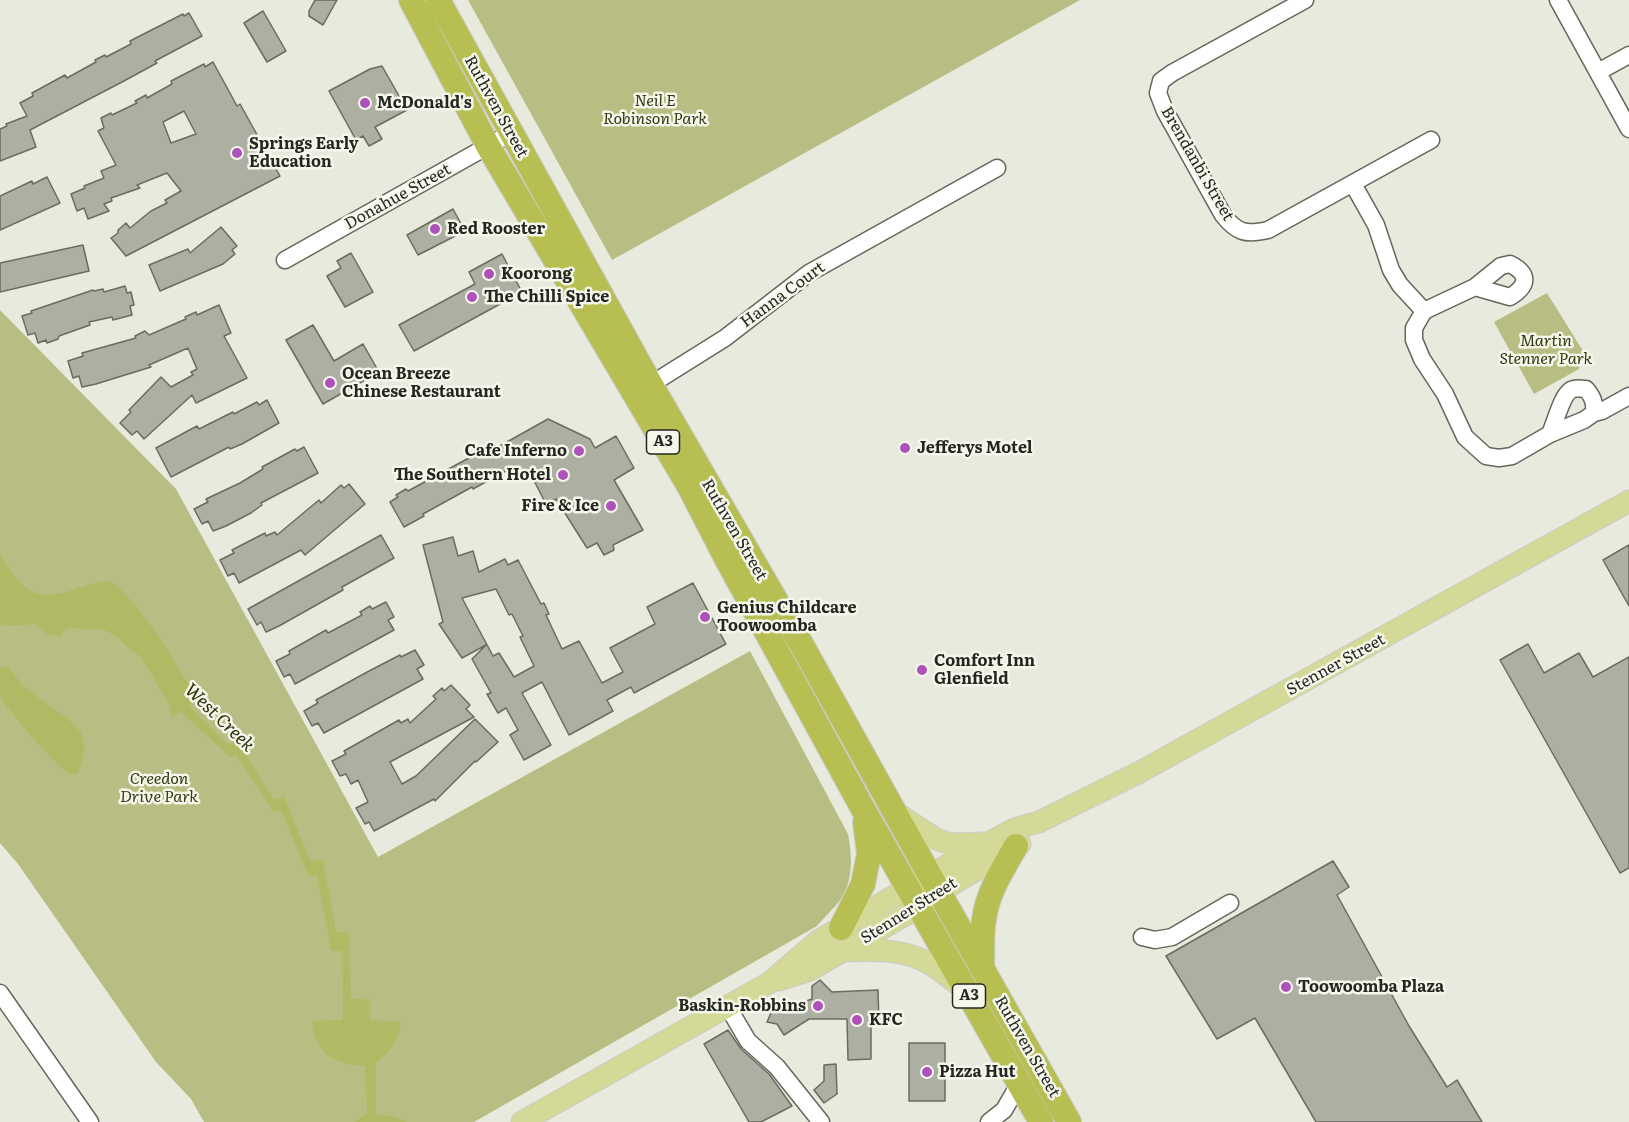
<!DOCTYPE html>
<html>
<head>
<meta charset="utf-8">
<style>
	body { margin:0 }
	canvas { display:block; background:#e8eadd }
</style>
</head>
<body>
<canvas width="1629" height="1122"></canvas>
<script>
const ctx = document.querySelector('canvas').getContext('2d');
ctx.lineJoin = 'round';
function paint(path, color) { ctx.fillStyle = color; ctx.fill(path, 'evenodd'); }
function stroke(path, color, width, dash) { ctx.strokeStyle = color; ctx.lineWidth = width; ctx.lineCap = dash ? 'butt' : 'round'; ctx.setLineDash(dash || []); ctx.stroke(path); }
function label(font, color, halo, rows, align = 'center') {
  ctx.font = font + ' Literata,serif'; ctx.lineWidth = 5; ctx.setLineDash([]); ctx.textBaseline = 'middle'; ctx.strokeStyle = halo; ctx.fillStyle = color; for (const [text, x, y, turn = 0] of rows) {
    ctx.save(); ctx.translate(x, y); ctx.rotate((+turn || 0) * Math.PI / 180); ctx.textAlign = isNaN(turn) ? turn : align; if (halo) ctx.strokeText(text, 0, 0); ctx.fillText(text, 0, 0); ctx.restore();
  }
}
paint(new Path2D(`
	M468 0H1080L612 260Z
	M1547 293 1583 351 1579 369 1534 394 1494 322Z
	M0 310 176 489 378 857 750 651 848 834C852 855 854 881 840 900 834 909 824 917 817 926L474 1122H204L191 1099 156 1062 18 864 0 843Z`), '#b8be83');
paint(new Path2D(`
	M0 555C23 591 34 604 78 588 87 585 100 580 110 582 115 582 120 589 124 593 154 624 172 659 196 695L189 706 228 745 237 741 274 800 284 796 310 861 323 860 336 932 349 933 351 998 370 1000V1020L401 1022C400 1041 389 1051 376 1063V1114L395 1117 407 1122H355L367 1113 365 1066C334 1064 316 1055 312 1021L343 1020 342 951 331 950 317 876 308 875 281 810 274 812 236 755 231 758 181 712 172 718 169 704 141 657 127 647 116 636 104 630 67 628 60 636 48 635 35 624 9 626 0 624Z
	M8 666 23 686 74 724 81 733 85 748 78 773C75 773 72 774 69 773 59 769 2 705 0 695 0 687 0 676 0 667Z`), '#b2b965');
const building = new Path2D(`
	M315 0H337L323 25 309 16V11Z
	M263 11 286 51 267 62 244 23Z
	M189 13 202 36 155 61 157 63 122 82 30 130 36 147 0 161V129L7 126 6 124 27 116 20 103 33 96 32 93 65 75 67 78 96 62 95 60 105 55 106 57 131 44 130 41 183 14 184 16Z
	M213 62 237 106 240 104 280 176 126 256 111 238 118 233V230L126 223 130 228 151 211 167 203 165 200 181 191 167 173 137 185 140 188 111 198 112 201 104 204 109 211 88 219 84 208 77 211 71 194 85 188 84 186 104 178 101 171 116 165 98 131 104 128 101 118 111 113 112 115 137 103 135 101 146 95 147 98 172 84 171 81 204 64 205 67ZM184 111 196 134 171 143 163 122Z
	M382 66 407 110 375 127 382 139 369 146 363 136 356 140 329 91 370 69Z
	M47 177 60 203 0 230V196L32 181 33 184Z
	M453 209 465 231 418 255 407 235Z
	M221 227 237 246 232 250 235 254 223 264 160 291 149 265 188 249 190 253Z
	M83 245 89 271 0 292V263Z
	M351 253 373 292 345 307 327 276 341 268 337 261Z
	M502 254 522 292 414 351 399 325 475 284 469 272Z
	M125 286 127 293 131 292 134 305 130 306 132 315 113 320 112 317 89 322 90 325 59 336 58 339 47 343 46 340 38 343 35 333 28 335 22 316 32 313 31 311 93 290 94 291 103 289 104 292Z
	M219 305 231 333 224 336 247 378 196 403 192 395 144 439 137 431 132 435 120 423 131 412 129 410 161 377 171 387 193 375 191 372 197 369 188 348 149 365 151 367 96 384 82 387 79 376 73 378 68 361 83 356 82 353 136 338 135 336 145 331 149 335 186 319 185 317 196 312 197 315Z
	M313 325 334 361 363 344 379 372 323 404 286 340Z
	M267 400 279 423 242 444 230 449 229 447 171 477 156 448 197 426 199 429 233 412 234 414 257 402 259 405Z
	M548 419 590 439 595 448 616 436 634 468 614 480 643 530 613 545 614 550 604 555 597 543 587 548 556 499 546 504 530 473 518 480 511 468 473 489 472 487 423 514 424 516 404 527 390 502 398 497 396 495 406 489 408 491 478 453 480 457Z
	M304 447 318 473 261 503 262 505 251 513 226 526 213 531 208 521 202 524 194 509 208 502 206 499 240 483 263 469 262 467 295 449 297 451Z
	M349 484 365 504 305 555 301 550 239 583 234 573 228 576 220 560 234 553 232 550 265 533 266 536 275 532 277 535 319 500 321 503 341 485 344 488Z
	M381 535 394 558 342 587 343 590 279 626 266 632 261 622 257 625 248 609Z
	M453 537 458 556 473 551 479 572 505 559 508 565 518 560 541 604 544 603 549 614 546 615 562 649 579 641 602 683 623 672 610 648 655 624 647 607 693 583 726 644 634 693 631 687 607 700 613 711 569 735 542 682 522 693 551 745 524 760 510 735 518 730 506 708 498 713 487 694 491 693 472 659 486 645 462 658 439 624 443 622 423 545ZM496 589 509 615 512 614 523 636 520 637 534 666 514 677 499 653 493 656 462 598Z
	M1629 545V606L1603 560Z
	M386 602 394 617 388 620 394 630 295 684 290 674 284 677 276 661 290 654 289 651 326 630 328 633 362 615 360 612 370 606 372 609Z
	M1528 644 1544 673 1579 653 1593 677 1629 657V868L1620 873 1500 660Z
	M415 650 424 665 417 669 423 679 324 733 318 723 312 726 304 711 318 703 316 700 371 670 400 655 401 657Z
	M451 685 470 705 466 709 474 717 390 762 402 784 416 776 475 719 498 742 476 762 475 761 435 801 434 799 374 831 369 822 365 824 356 808 368 802 358 780 351 784 346 774 340 776 332 761 346 754 344 751 399 720 401 723 408 719 410 723 436 699 433 696 442 688 444 691Z
	M1333 861 1349 887 1337 895 1409 1026 1447 1087 1457 1080 1482 1122H1316L1255 1018 1217 1039 1166 956Z
	M820 980 832 992 878 990 879 1025H871V1059L848 1060 847 1019H809L784 1035 777 1024 767 1022 774 1006 783 1009 812 999V986Z
	M728 1030 741 1049 769 1074 792 1106 761 1122H749L704 1044Z
	M909 1043H945V1101H909Z
	M836 1064 837 1094 824 1103 814 1090 824 1081V1065Z`);
paint(building, '#aeafa3');
stroke(building, '#6b6c61', 1.5);
const minor = new Path2D(`
	M1305 0 1172 73 1161 81 1158 93 1165 111 1223 215C1237 233 1246 235 1268 230L1431 140
	M1558 0 1629 129
	M1598 72 1629 55
	M1353 184 1376 225 1391 270 1400 285 1424 311 1414 328V340L1422 359 1445 394 1465 437 1486 456 1499 458 1512 456 1550 434 1584 420 1594 413C1595 403 1593 397 1586 389 1581 389 1576 387 1571 390 1562 395 1555 423 1550 434
	M285 260 511 133
	M1424 311 1475 287 1501 266 1510 264C1530 274 1528 286 1510 297L1475 287
	M642 390 725 338 809 273 997 168
	M1594 413 1602 411 1629 396
	M1142 937 1155 940 1172 937 1230 903
	M0 993 90 1122
	M728 1007 748 1041 777 1067 821 1122
	M989 1122 1004 1110 1019 1084`);
const major = new Path2D(`
	M895 812 936 839 950 844 985 843
	M844 951C874 950 903 948 930 964 942 971 953 981 964 989
	M779 980 810 970 919 907 939 892 1020 844
	M522 1122 769 983 818 941 944 867 1014 829 1039 822 1140 772 1629 501`);
const highway = new Path2D(`
	M411 0 488 146 690 488 726 558 863 809 1041 1122
	M438 0 651 385 803 647 939 892 1069 1122
	M841 928 863 884 869 854 865 822
	M982 968C983 952 981 936 984 920 987 893 1003 869 1016 846`);
stroke(minor, '#65675b', 19);
stroke(major, '#cbcbca', 23);
stroke(highway, '#cbcbca', 26);
stroke(minor, '#fff', 16);
stroke(major, '#d4d997', 21);
stroke(highway, '#b7bf52', 24);
for (const [x, y, r, color] of [
	[365,103,6,"#af51bb"],
	[237,153,6,"#af51bb"],
	[435,229,6,"#af51bb"],
	[489,274,6,"#af51bb"],
	[472,297,6,"#af51bb"],
	[330,383,6,"#af51bb"],
	[905,448,6,"#af51bb"],
	[579,451,6,"#af51bb"],
	[563,475,6,"#af51bb"],
	[611,506,6,"#af51bb"],
	[705,617,6,"#af51bb"],
	[922,670,6,"#af51bb"],
	[1286,987,6,"#af51bb"],
	[818,1006,6,"#af51bb"],
	[857,1020,6,"#af51bb"],
	[927,1072,6,"#af51bb"]
]) { const dot = new Path2D(); dot.arc(x, y, r, 0, 2 * Math.PI); ctx.fillStyle = color; ctx.fill(dot); stroke(dot, '#f5f7ea', 2); }
for (const [x, y, w] of [
	[663,442,33],
	[969,996,33]
]) { const box = new Path2D(); box.roundRect(x - w / 2, y - 12, w, 24, 4.5); ctx.fillStyle = '#f5f7ea'; ctx.fill(box); stroke(box, '#252621', 1.5); }
label('bold 15px', '#252621', null, [
	["A3",663,442],
	["A3",969,996]
]);
label('italic 16px', '#353813', '#f5f7ea', [
	["Neil E",655,101],
	["Robinson Park",655,119],
	["Martin",1546,341],
	["Stenner Park",1546,359],
	["Creedon",159,779],
	["Drive Park",159,797]
]);
label('bold 16px', '#252621', '#f5f7ea', [
	["McDonald's",377,103],
	["Springs Early",249,144],
	["Education",249,162],
	["Red Rooster",447,229],
	["Koorong",501,274],
	["The Chilli Spice",484,297],
	["Ocean Breeze",342,374],
	["Chinese Restaurant",342,392],
	["Jefferys Motel",917,448],
	["Cafe Inferno",567,451,"right"],
	["The Southern Hotel",551,475,"right"],
	["Fire & Ice",599,506,"right"],
	["Genius Childcare",717,608],
	["Toowoomba",717,626],
	["Comfort Inn",934,661],
	["Glenfield",934,679],
	["Toowoomba Plaza",1298,987],
	["Baskin-Robbins",806,1006,"right"],
	["KFC",869,1020],
	["Pizza Hut",939,1072]
], 'left');
label('16px', '#252621', '#f5f7ea', [
	["Ruthven Street",496,107,61],
	["Brendanbi Street",1197,164,60],
	["Donahue Street",398,197,-29],
	["Hanna Court",783,295,-36],
	["Ruthven Street",734,530,60],
	["Stenner Street",1336,665,-29],
	["Stenner Street",909,911,-32],
	["Ruthven Street",1027,1047,60]
]);
label('italic 18px', '#2e300b', '#f5f7ea', [
	["West Creek",219,718,44]
]);
</script>
</body>
</html>
